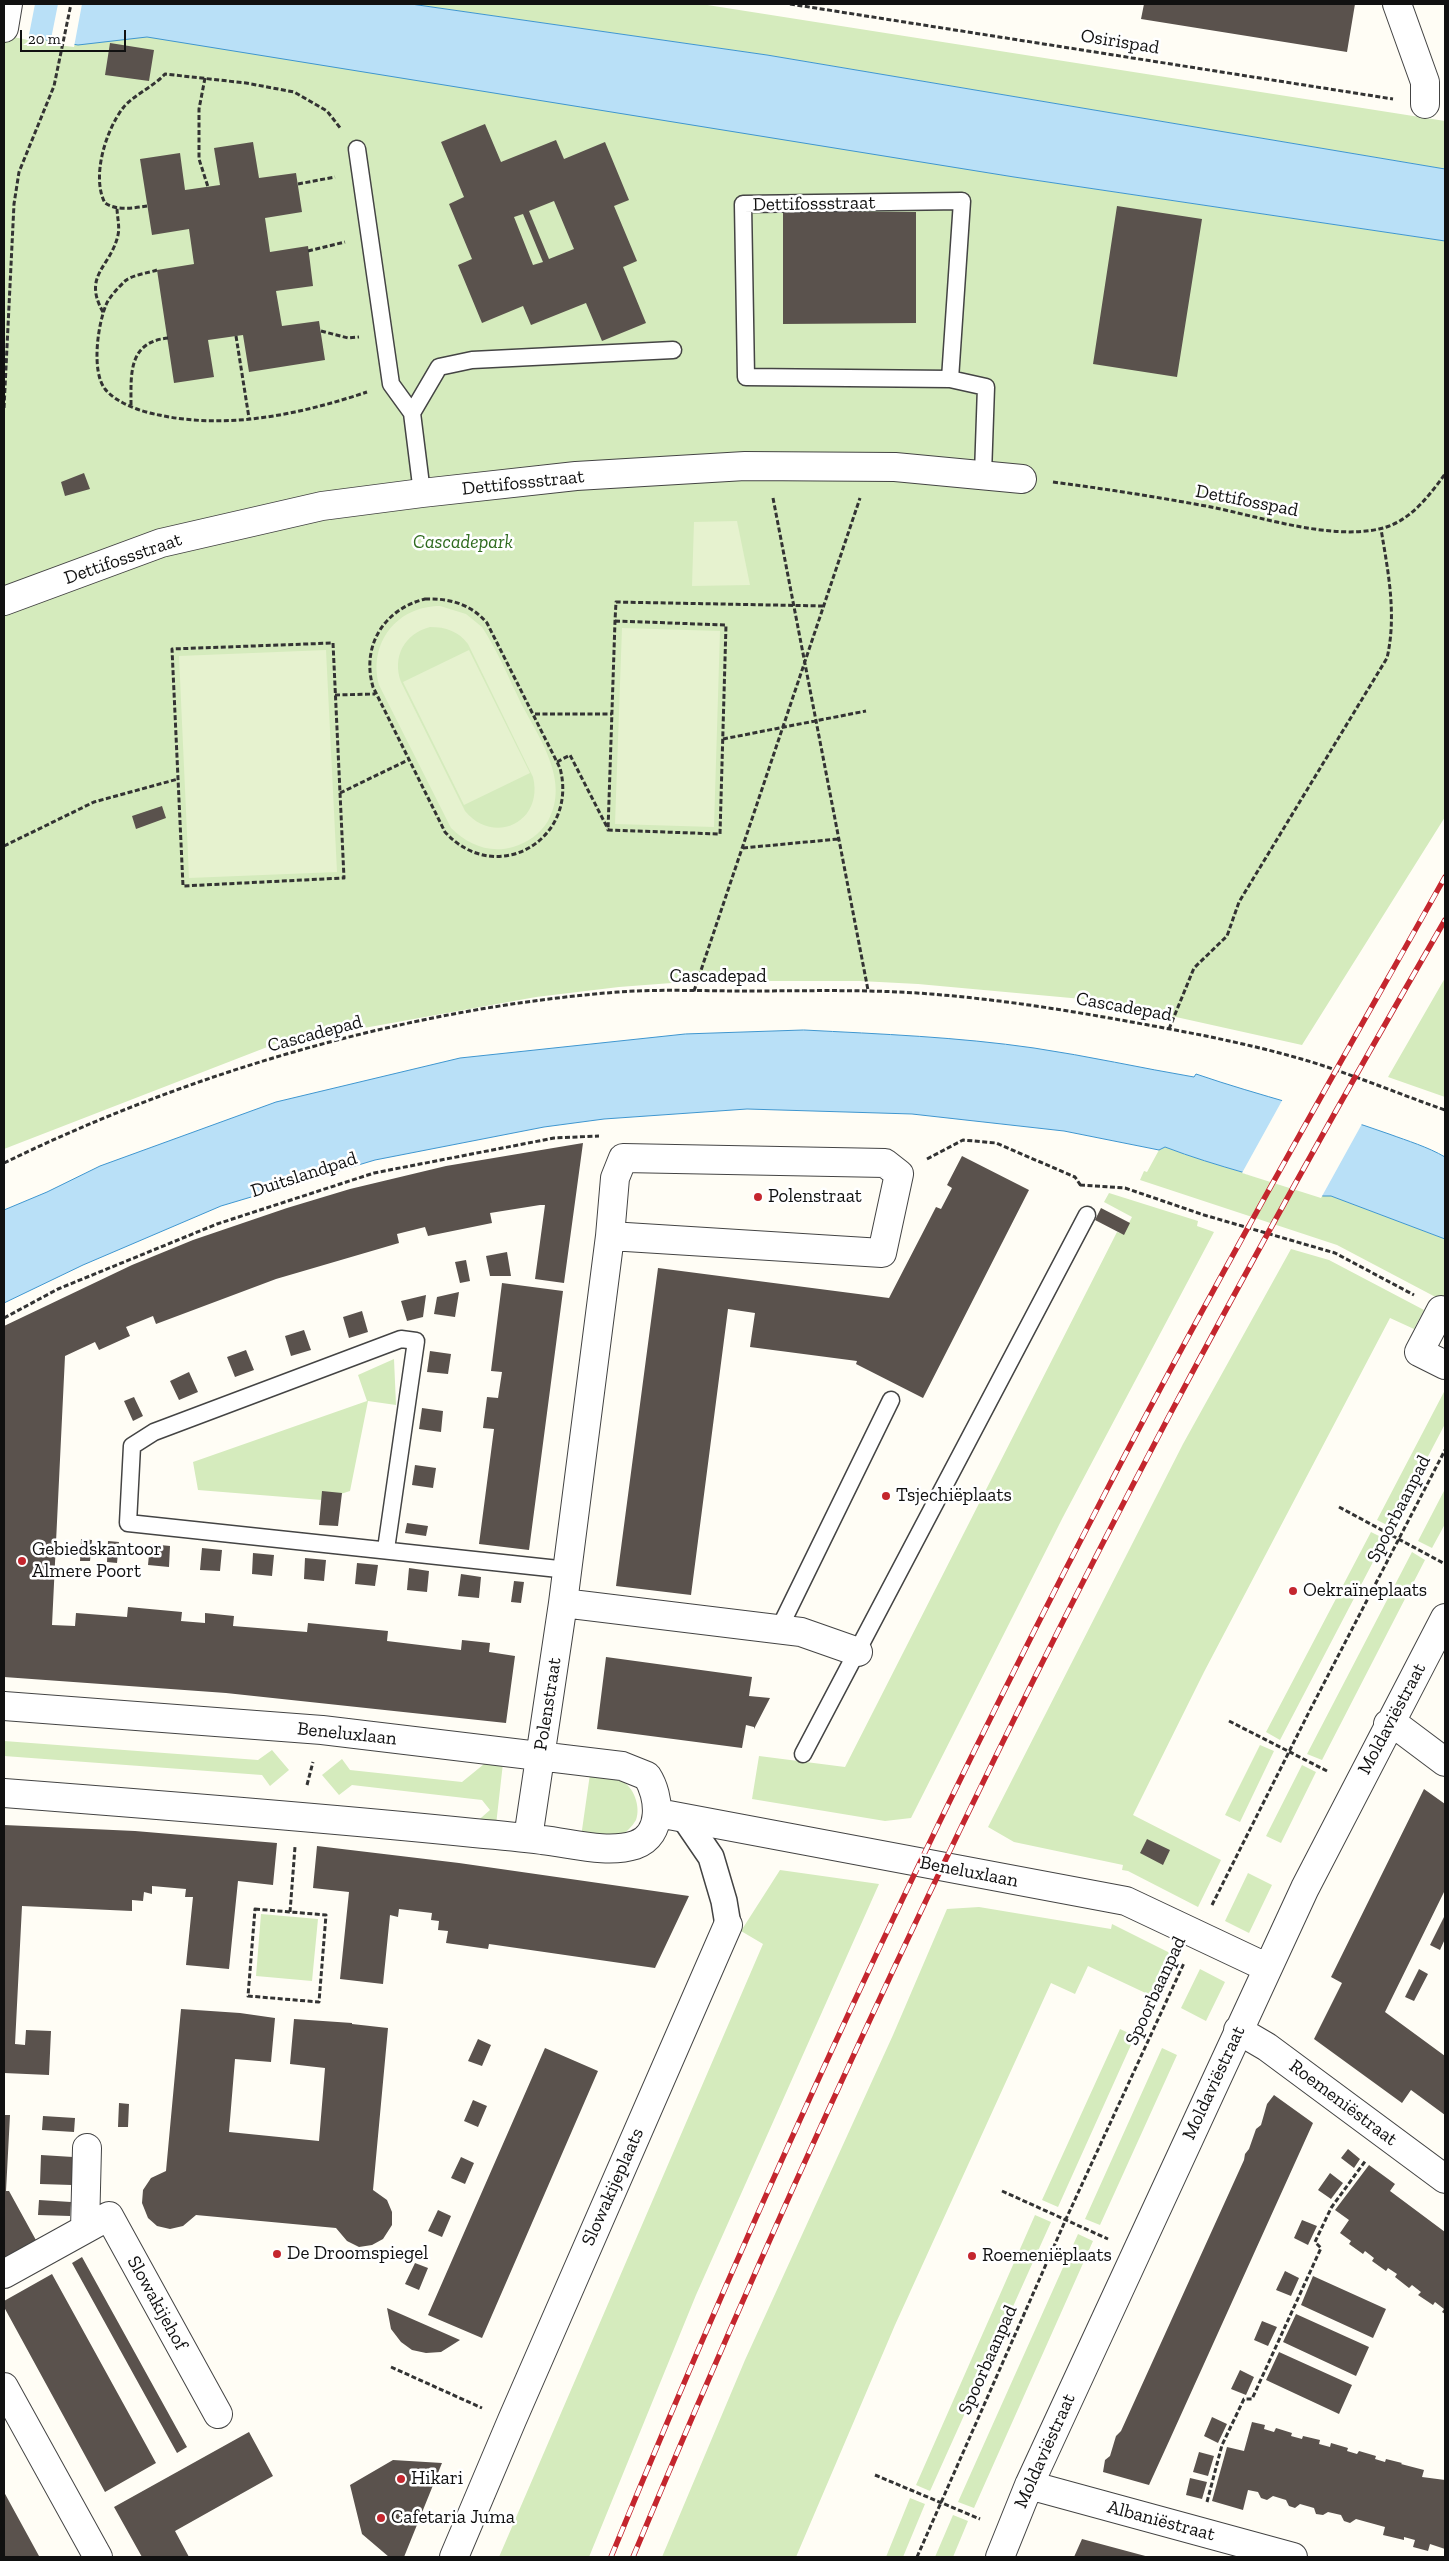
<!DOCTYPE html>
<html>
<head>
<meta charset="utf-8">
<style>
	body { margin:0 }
	#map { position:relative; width:1449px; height:2561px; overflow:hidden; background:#fffdf5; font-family:"Zilla Slab",serif }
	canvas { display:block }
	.frame { position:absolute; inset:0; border:5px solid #111; pointer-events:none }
	.scale { position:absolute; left:20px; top:30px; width:106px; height:22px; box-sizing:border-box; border:2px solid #111; border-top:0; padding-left:6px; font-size:15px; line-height:18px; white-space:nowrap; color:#111; -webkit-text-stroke:4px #fff; paint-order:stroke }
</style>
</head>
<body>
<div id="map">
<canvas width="1449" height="2561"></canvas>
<div class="frame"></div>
<div class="scale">20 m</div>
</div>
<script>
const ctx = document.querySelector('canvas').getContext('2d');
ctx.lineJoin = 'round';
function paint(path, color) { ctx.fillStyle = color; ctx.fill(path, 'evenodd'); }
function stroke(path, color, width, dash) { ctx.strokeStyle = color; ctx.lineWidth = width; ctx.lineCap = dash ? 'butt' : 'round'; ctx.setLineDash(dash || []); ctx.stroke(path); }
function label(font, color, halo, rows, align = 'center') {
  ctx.font = font + ' "Zilla Slab",serif'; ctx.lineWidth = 5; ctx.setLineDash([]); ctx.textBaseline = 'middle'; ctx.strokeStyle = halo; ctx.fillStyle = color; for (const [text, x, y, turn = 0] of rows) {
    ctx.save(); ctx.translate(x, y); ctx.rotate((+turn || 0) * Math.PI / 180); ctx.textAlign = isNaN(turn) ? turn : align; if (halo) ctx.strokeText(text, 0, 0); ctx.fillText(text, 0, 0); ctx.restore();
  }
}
paint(new Path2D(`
	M4 4 1014 177 1445 241V817L1302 1045 1104 1001 918 984 860 981H698L619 987 536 997 275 1044 4 1149Z
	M411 4H701L1445 121V169L767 55Z
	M1445 978V1097L1388 1077Z
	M1165 1147C1217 1167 1271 1179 1323 1196H1331L1445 1239V1302L1337 1245 1140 1180 1144 1171 1147 1172 1159 1150Z
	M1109 1193 1198 1221 1197 1226 1214 1232 1063 1517 911 1818 885 1821 752 1799 759 1756 845 1767 1117 1232 1123 1234 1132 1217 1104 1202Z
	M1291 1249 1329 1260 1424 1310 1414 1329 1390 1318 1204 1672 1133 1815 1221 1860 1198 1907 1128 1871 1122 1870 1123 1865 1014 1842 988 1827 1183 1444Z
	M394 1359 396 1405 368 1401 350 1491 322 1500 198 1490 193 1462 367 1401 358 1375Z
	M1445 1390V1424L1391 1527 1377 1520Z
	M1445 1489V1524L1432 1548 1418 1541Z
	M1371 1532 1385 1539 1280 1740 1266 1732Z
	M1412 1552 1425 1560 1322 1760 1307 1754Z
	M4 1741 258 1760 272 1750 289 1770 270 1786 262 1775 4 1756Z
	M1260 1745 1274 1751 1240 1822 1225 1815Z
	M342 1759 350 1770 462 1782 489 1760 503 1763 496 1825 474 1824 490 1810 482 1800 352 1785 339 1795 322 1775Z
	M1302 1765 1316 1772 1281 1843 1266 1836Z
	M590 1774C599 1776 612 1776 620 1780 634 1786 641 1807 636 1820 632 1827 626 1832 620 1837H581Z
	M780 1870 879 1884 696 2295 589 2557H499L763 1944 741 1931Z
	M1248 1873 1272 1885 1249 1933 1225 1921Z
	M979 1907 1111 1929 1112 1924 1174 1955 1154 1997 1088 1966 1075 1994 1051 1983 895 2325 796 2557H662L745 2360 893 2035 947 1909Z
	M261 1914 318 1919 312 1981 256 1976Z
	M1200 1969 1225 1982 1206 2021 1181 2008Z
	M1120 2029 1135 2036 1058 2207 1042 2200Z
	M1162 2048 1177 2055 1100 2225 1085 2219Z
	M1035 2215 1051 2222 930 2491 916 2485Z
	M1078 2234 1093 2241 974 2508 958 2502Z
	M910 2498 925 2504 903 2557H886Z
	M953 2515 968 2521 953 2557H935Z`), '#d5ebbd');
paint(new Path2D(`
	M737 521 750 585 692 586 694 522Z
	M440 606 466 614 482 627C497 650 508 676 520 701 538 737 571 780 548 821 540 834 527 843 513 847 489 854 467 844 451 828L379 685C368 643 397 606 440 606ZM430 627C446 627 458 631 468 644L533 777C544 822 494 846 465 811L401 682C392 657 404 634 430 627Z
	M622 628 720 631 714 827 615 824Z
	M326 650 337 872 189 878 179 656Z
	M469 650 530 773 464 805 403 682Z`), '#e6f2cf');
const water = new Path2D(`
	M4 4H411L767 55 1445 169V241L1014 177 147 37 78 45 4 33Z
	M804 1030C881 1034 958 1037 1034 1048 1088 1056 1141 1068 1194 1077L1196 1074C1260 1096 1325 1111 1389 1134 1408 1141 1428 1147 1445 1157V1239L1331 1196H1323C1271 1179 1217 1167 1165 1147L1159 1150 1064 1131 912 1114 747 1109 604 1119 544 1127 375 1160 221 1206 83 1265 4 1303V1210L47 1192 100 1166 276 1102 460 1058 685 1034Z`);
paint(water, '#b9e0f7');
stroke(water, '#3f96cf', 1);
paint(new Path2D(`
	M4 4H35L28 40 4 35Z
	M58 4H82L74 47 50 44Z
	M1284 1097 1363 1122 1321 1198 1242 1173Z`), '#fffdf5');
paint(new Path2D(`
	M1144 4H1355L1347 52 1141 19Z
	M110 43 154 50 149 81 105 75Z
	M485 124 501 162 556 140 564 159 605 142 629 200 614 206 637 261 623 267 646 323 602 341 586 303 531 325 523 306 482 323 458 265 472 259 449 204 464 197 441 142ZM554 201 574 249 549 259 529 211ZM523 214 543 262 533 265 514 217Z
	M253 142 259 178 296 173 302 212 265 218 270 252 308 246 313 286 276 291 282 326 319 321 325 360 249 372 243 335 208 340 214 377 174 383 157 270 194 264 189 229 152 235 140 159 180 153 185 190 220 185 214 148Z
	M1117 206 1202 219 1177 377 1093 364Z
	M783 212H916V323L783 324Z
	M84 473 90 489 65 496 61 482Z
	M162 806 166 818 136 829 132 816Z
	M583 1143 564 1283 535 1279 545 1205H540L490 1213 492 1223 428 1236 425 1227 397 1234 399 1243 276 1279 156 1324 153 1316 126 1327 130 1336 99 1350 95 1342 65 1356 52 1625 75 1626 76 1613 127 1617 128 1607 182 1612 181 1621 205 1623V1613L234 1616 233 1626 307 1632 308 1623 388 1631 387 1641 461 1650 462 1640 490 1643 489 1652 515 1656 506 1723 226 1693 4 1677V1326L132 1265 193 1240 287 1208 350 1189 446 1166Z
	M962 1156 1029 1190 923 1398 856 1364 857 1361 750 1347 755 1313 728 1309 691 1595 616 1586 658 1268 889 1298 936 1207 941 1209 952 1188 947 1185Z
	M1101 1208 1130 1223 1124 1235 1095 1220Z
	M507 1252 511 1276H490L486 1256Z
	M466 1260 470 1281 460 1283 455 1262Z
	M502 1283 563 1291 529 1550 479 1544 494 1429 483 1428 487 1397 498 1398 502 1372 491 1371Z
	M459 1292 455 1317 434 1314 437 1297Z
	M426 1295 423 1317 407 1321 401 1301Z
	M362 1311 368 1332 349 1338 343 1317Z
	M304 1330 311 1350 291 1356 285 1336Z
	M246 1350 254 1370 235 1377 227 1357Z
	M430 1351 451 1354 448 1374 427 1372Z
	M189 1372 198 1392 179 1400 170 1381Z
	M134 1397 143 1416 133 1421 124 1401Z
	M422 1408 443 1411 441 1432 419 1429Z
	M415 1465 436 1468 433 1488 412 1485Z
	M322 1491 342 1493 338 1526 319 1525Z
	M407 1523 428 1526 426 1536 405 1533Z
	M81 1539 92 1540 90 1561H80Z
	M108 1541 119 1542 117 1563 107 1562Z
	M150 1544 170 1546 169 1567 148 1565Z
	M202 1548 222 1550 220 1571 200 1570Z
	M253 1553 274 1555 272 1576 252 1574Z
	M305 1558 326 1560 324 1581 304 1579Z
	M357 1563 378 1565 375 1586 355 1584Z
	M409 1568 429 1571 427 1592 407 1590Z
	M461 1574 481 1577 479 1598 458 1596Z
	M514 1581 524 1582 521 1603 511 1602Z
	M606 1657 752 1677 749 1696 770 1698 754 1729V1727L746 1725 742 1748 597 1729Z
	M1424 1789 1445 1804V1890L1385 2012 1445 2056V2115L1411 2090 1402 2103 1314 2039 1342 1983 1331 1977Z
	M4 1825 135 1831 277 1843 273 1885 238 1881 229 1969 186 1965 193 1897H185L186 1889 152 1886V1894L144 1892 143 1901 132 1900V1911L22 1906 15 2044 25 2045 26 2030 51 2031 49 2075 4 2073Z
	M1147 1839 1170 1850 1163 1865 1140 1853Z
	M317 1846 459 1863 689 1896 655 1968 489 1944 488 1949 446 1943 448 1931 438 1930 439 1921 431 1920 432 1913 399 1909 398 1917 390 1915 383 1984 340 1979 349 1892 313 1888Z
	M1445 1915V1939L1440 1950 1430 1945Z
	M1419 1969 1428 1974 1414 2001 1405 1997Z
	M181 2009 240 2013 275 2018 271 2062 235 2059 229 2132 319 2141 325 2068 290 2064 294 2019 352 2023V2024L388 2028 373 2190 387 2200 392 2212V2225L383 2239 372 2245 359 2247 347 2241 336 2228 196 2215 183 2226 170 2229 157 2226 148 2218 142 2203 143 2190 151 2178 166 2171Z
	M478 2039 491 2045 482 2066 468 2061Z
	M545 2048 598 2071 482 2338 428 2315Z
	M1274 2095 1313 2123 1170 2439 1149 2485 1103 2472 1105 2460 1110 2456 1116 2436 1121 2431 1244 2160 1245 2154 1249 2149 1256 2129 1261 2125 1267 2104Z
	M473 2100 487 2106 478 2127 464 2121Z
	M119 2103 129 2104 128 2127H118Z
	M4 2115H10L6 2191H9L37 2242 4 2260Z
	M43 2116 75 2118 74 2132 42 2130Z
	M1348 2149 1360 2159 1354 2168 1341 2158Z
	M41 2155 73 2157 72 2185 40 2184Z
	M461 2157 474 2163 465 2184 451 2178Z
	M1369 2165 1395 2184 1390 2191 1445 2232V2314L1442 2312 1444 2309 1435 2302 1433 2305 1418 2295 1421 2292 1412 2285 1409 2288 1395 2277 1397 2274 1388 2268 1386 2271 1372 2261 1374 2258 1365 2251 1363 2254 1349 2244 1351 2241 1340 2233 1349 2220 1335 2210Z
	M1330 2173 1343 2183 1331 2199 1318 2190Z
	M39 2200 71 2202 70 2216 38 2215Z
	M438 2210 451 2216 442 2237 428 2231Z
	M1302 2220 1317 2226 1308 2245 1294 2238Z
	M82 2257 187 2447 177 2453 72 2263Z
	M415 2263 428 2268 419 2290 405 2284Z
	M1285 2271 1299 2278 1291 2296 1276 2290Z
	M52 2274 156 2463 105 2492 4 2307V2301Z
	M1313 2276 1386 2309 1373 2338 1301 2305Z
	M387 2308 460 2340 441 2352 426 2353 412 2350 401 2342 391 2329Z
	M1296 2314 1369 2347 1356 2376 1283 2342Z
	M1262 2321 1277 2327 1268 2346 1254 2340Z
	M1279 2352 1352 2385 1339 2414 1266 2380Z
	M1240 2370 1254 2377 1246 2395 1231 2389Z
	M1212 2417 1227 2424 1218 2443 1204 2436Z
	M1252 2422 1265 2425 1264 2429 1274 2432 1276 2428 1292 2433 1291 2436 1302 2439 1303 2436 1320 2440 1319 2444 1330 2447 1331 2443 1348 2448 1347 2451 1357 2454 1359 2451 1376 2456 1375 2459 1385 2462 1386 2459 1402 2463 1401 2464 1424 2470 1422 2477 1445 2480V2549L1430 2544 1428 2551 1413 2547 1415 2540 1404 2537V2540L1383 2535 1385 2527 1356 2519 1350 2523 1344 2521 1341 2515 1328 2512 1323 2515 1316 2514 1314 2508 1300 2504 1295 2508 1289 2506 1286 2500 1273 2496 1267 2500 1261 2498 1258 2492 1248 2490 1243 2510 1212 2501 1227 2447 1244 2451Z
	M249 2432 273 2476 175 2531 189 2557H142L114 2507Z
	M1199 2452 1214 2456 1208 2476 1193 2472Z
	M393 2460 442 2463 404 2557H389L362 2534 350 2485Z
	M1190 2478 1207 2482 1202 2499 1186 2495Z
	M4 2492 39 2556 40 2557H4Z
	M1082 2539 1149 2557H1074Z`), '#5a524d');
const service = new Path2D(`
	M357 149 391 384 412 413
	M962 201 950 379 746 377 743 204Z
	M950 379 986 387 983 474
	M422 493 412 413 439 367 472 360 673 350
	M386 1549 416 1341 401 1339 154 1432 132 1446 128 1523 568 1570
	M778 1631 891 1400
	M803 1754 1087 1215`);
const pedestrian = new Path2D(`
	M685 1819 711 1857 724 1901 728 1925`);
const minor = new Path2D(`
	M1397 4 1425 82V104
	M4 28 8 4
	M4 601 161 543 322 506 422 493 576 476 745 466 895 467 1022 479
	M1441 1310 1419 1352 1445 1365
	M563 1603 801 1632 858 1652
	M4 1706 322 1730 622 1766 647 1776C660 1796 664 1835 635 1845 607 1854 571 1843 542 1840 519 1837 497 1835 474 1833 317 1817 161 1805 4 1793
	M1388 1724 1401 1729 1445 1762
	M658 1813 1126 1901 1268 1968
	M528 1838 563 1603 610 1236 615 1178 623 1158 885 1163 899 1174 882 1253 610 1236
	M1238 2030 1267 2047 1445 2179
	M85 2229 87 2148
	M4 2274 109 2216 218 2414
	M4 2387 98 2557
	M1029 2485 1293 2557
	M454 2557 512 2420 728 1925
	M1000 2557 1029 2485 1305 1888 1445 1618`);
stroke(service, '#444', 19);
stroke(pedestrian, '#444', 28);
stroke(minor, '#444', 30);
stroke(new Path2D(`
	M790 4 1393 99
	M205 78 199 109V159L208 187
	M298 184 335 177
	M147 206C134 208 116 211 105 203 91 177 106 130 123 108 132 96 153 87 165 74L246 83 294 92 327 111 341 129
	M308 251 345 242
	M157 270C148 273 132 275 125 281 119 287 109 297 106 305 98 324 91 371 105 389 116 403 142 412 159 415 228 430 301 414 367 392
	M103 312C82 275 111 267 118 235 120 226 117 217 117 207
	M321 331 348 338 359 337
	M236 336 249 418
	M131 405C131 374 128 342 168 338
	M4 408 14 204 19 172 54 86 71 4
	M1053 482C1106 489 1158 497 1211 507 1261 517 1330 540 1379 529 1409 523 1429 496 1445 474
	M773 498 868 990
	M425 599C449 598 471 604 487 623L560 768C579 840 496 888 445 832L373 687C361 646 384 609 425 599Z
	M615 621 726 625 720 834 608 830 615 621 616 602 824 606
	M333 643 344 878 183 886 172 649Z
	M335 695 375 694
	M535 714H612
	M723 739 866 711
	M557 762 570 755 608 829
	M340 793 408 760
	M4 846 94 802 178 779
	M743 848 838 839
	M694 991 860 498
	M1169 1029 1194 968 1227 936 1239 902 1387 658C1397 615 1388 571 1381 529
	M927 1159 963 1140 996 1143 1075 1177 1081 1186
	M4 1163C190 1072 410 1008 618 992 660 989 703 991 745 991 807 991 869 989 931 994 993 999 1054 1008 1115 1019 1176 1030 1238 1041 1298 1058 1347 1072 1396 1093 1445 1110
	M1080 1185 1125 1188 1204 1215 1335 1253 1414 1295
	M4 1318 58 1289 217 1224 374 1173 554 1138 599 1136
	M1339 1507 1445 1564
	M1229 1721 1329 1772
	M307 1785 313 1762
	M1212 1905 1309 1712 1445 1450
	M255 1909 326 1915 319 2002 248 1996Z
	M290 1912 295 1847
	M1002 2191 1108 2239
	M391 2367 482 2408
	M875 2475 980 2519
	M1207 2502 1222 2445 1244 2399H1252L1321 2248 1315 2242 1331 2208 1366 2160
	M917 2557 1066 2219 1184 1963`), '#333', 3, [5, 2.5]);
stroke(service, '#fff', 16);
stroke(pedestrian, '#fff', 25);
stroke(minor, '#fff', 28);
const rail = new Path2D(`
	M611 2557C758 2200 920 1848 1099 1505 1209 1292 1328 1085 1445 877
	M633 2557C795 2170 972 1789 1168 1418 1257 1250 1350 1084 1445 920`);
stroke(rail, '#c4262e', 5.5);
stroke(rail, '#fff', 4, [11]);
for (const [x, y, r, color] of [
	[758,1197,5,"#c4262e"],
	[886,1496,5,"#c4262e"],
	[22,1561,5,"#c4262e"],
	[1293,1591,5,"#c4262e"],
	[277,2254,5,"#c4262e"],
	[972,2256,5,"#c4262e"],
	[401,2479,5,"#c4262e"],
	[381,2518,5,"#c4262e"]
]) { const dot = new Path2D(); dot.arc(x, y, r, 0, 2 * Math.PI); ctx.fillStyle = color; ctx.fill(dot); stroke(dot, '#fff', 2); }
label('19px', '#111', '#fff', [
	["Osirispad",1120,42,9],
	["Dettifossstraat",814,204,-1],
	["Dettifossstraat",523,483,-6],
	["Dettifosspad",1247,501,11],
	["Dettifossstraat",123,559,-19],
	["Cascadepad",718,977],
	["Cascadepad",1124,1007,10],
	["Cascadepad",315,1034,-15],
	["Duitslandpad",304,1175,-18],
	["Spoorbaanpad",1399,1509,-63],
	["Polenstraat",548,1704,-81],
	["Moldaviëstraat",1392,1719,-62],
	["Beneluxlaan",347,1734,6],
	["Beneluxlaan",969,1872,11],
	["Spoorbaanpad",1156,1991,-65],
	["Moldaviëstraat",1214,2083,-65],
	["Roemeniëstraat",1343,2103,37],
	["Slowakijeplaats",613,2187,-66],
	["Slowakijehof",157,2303,61],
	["Spoorbaanpad",988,2360,-66],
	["Moldaviëstraat",1045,2451,-66],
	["Albaniëstraat",1161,2521,15]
]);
label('italic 19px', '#2f6b1f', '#fff', [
	["Cascadepark",463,543]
]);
label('19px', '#111', '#fff', [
	["Polenstraat",768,1197],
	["Tsjechiëplaats",896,1496],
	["Gebiedskantoor",32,1550],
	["Almere Poort",32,1572],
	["Oekraïneplaats",1303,1591],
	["De Droomspiegel",287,2254],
	["Roemeniëplaats",982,2256],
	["Hikari",411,2479],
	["Cafetaria Juma",391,2518]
], 'left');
</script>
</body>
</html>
